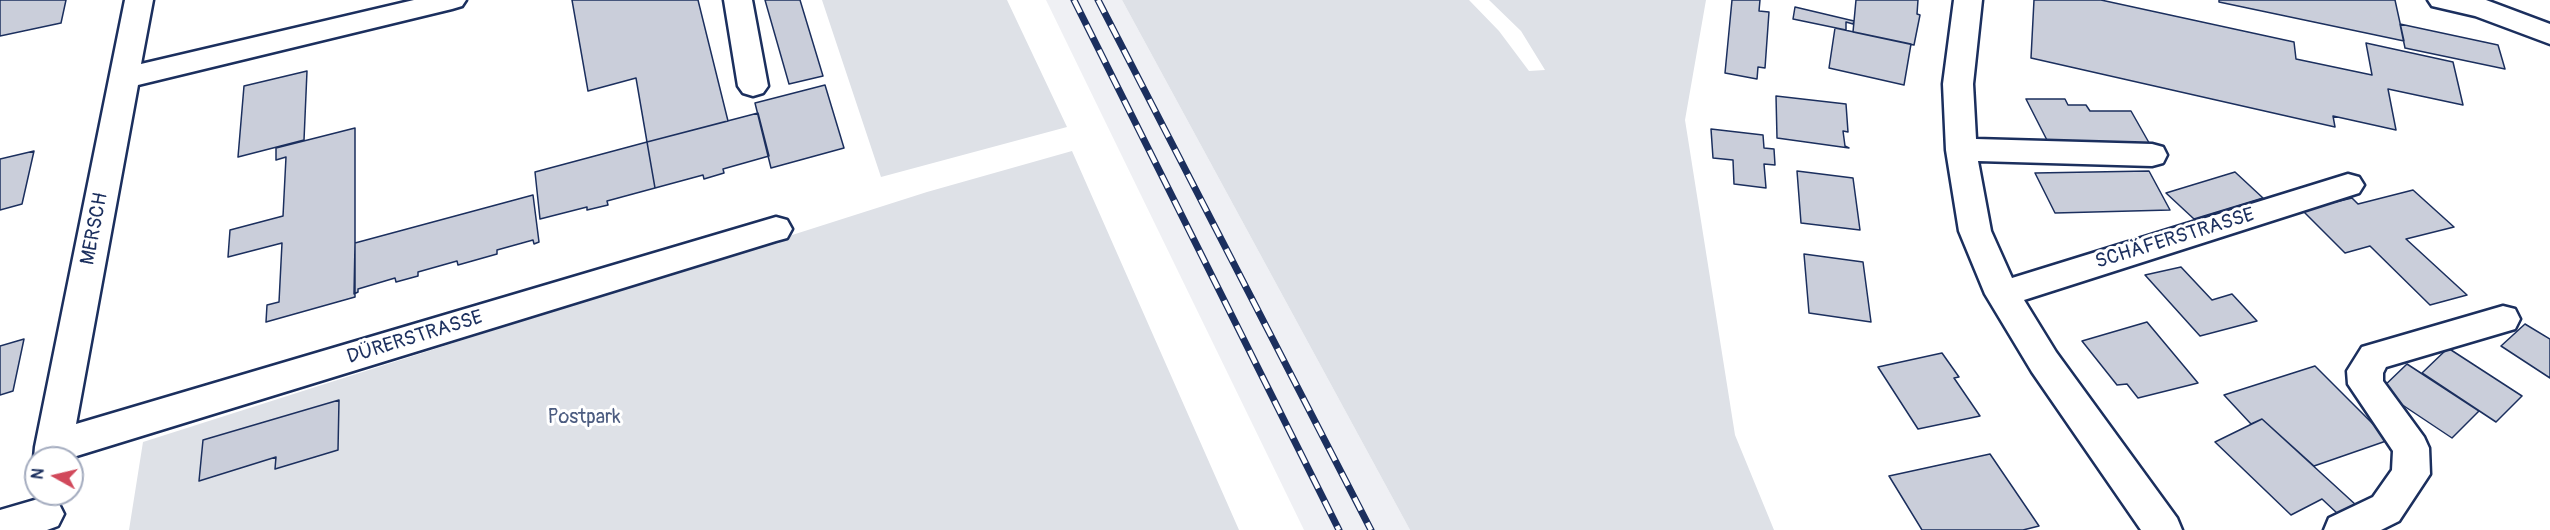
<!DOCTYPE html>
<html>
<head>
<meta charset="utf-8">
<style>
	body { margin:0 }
	#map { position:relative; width:2550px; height:530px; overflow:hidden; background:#fff; font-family:Pangolin,sans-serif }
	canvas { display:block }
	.north { position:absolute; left:24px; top:446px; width:60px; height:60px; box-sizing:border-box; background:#fff; border:2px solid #a4acbf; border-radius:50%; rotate:278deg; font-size:16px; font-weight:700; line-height:24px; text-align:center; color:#1b2f5e }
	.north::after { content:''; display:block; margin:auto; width:21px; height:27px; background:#d1495b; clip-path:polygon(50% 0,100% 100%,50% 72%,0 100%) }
</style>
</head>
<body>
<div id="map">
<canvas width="2550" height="530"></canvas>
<div class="north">N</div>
</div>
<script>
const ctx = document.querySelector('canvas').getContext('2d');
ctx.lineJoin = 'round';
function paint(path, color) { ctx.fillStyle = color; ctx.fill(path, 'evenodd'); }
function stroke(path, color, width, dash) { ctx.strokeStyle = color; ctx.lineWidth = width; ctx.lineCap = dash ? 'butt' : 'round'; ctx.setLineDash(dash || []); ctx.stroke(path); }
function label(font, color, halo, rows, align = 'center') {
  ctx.font = font + ' Pangolin,sans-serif'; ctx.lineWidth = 6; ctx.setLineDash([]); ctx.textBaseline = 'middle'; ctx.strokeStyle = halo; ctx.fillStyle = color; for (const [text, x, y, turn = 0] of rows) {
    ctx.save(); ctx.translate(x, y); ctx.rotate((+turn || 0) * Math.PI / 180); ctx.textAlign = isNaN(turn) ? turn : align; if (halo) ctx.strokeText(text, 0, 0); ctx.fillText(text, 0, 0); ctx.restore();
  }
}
paint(new Path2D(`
	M1046 0H1122L1410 530H1304Z`), '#eff0f4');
paint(new Path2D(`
	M822 0H1007L1067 127 881 177Z
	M1122 0H1469L1499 31 1529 71 1545 70 1521 31 1489 0H1706L1685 120 1735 435 1774 530H1410Z
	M1072 151 1239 530H129L143 442 927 192Z`), '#dee1e7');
const building = new Path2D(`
	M0 0H66L61 23 0 36Z
	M572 0H698L728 121 647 142 636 78 588 91Z
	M765 0H800L823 76 789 84Z
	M1732 0H1760L1759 11 1769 12 1765 68 1758 67 1757 79 1725 73Z
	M1856 0H1918L1917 14 1920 15 1914 45 1853 32Z
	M2034 0H2101L2294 42 2296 59 2372 75 2366 43 2453 62 2463 105 2388 89 2396 130 2333 116 2335 127 2031 58Z
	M2219 0H2395L2404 41 2219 2Z
	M1795 7 1854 21 1853 24 1846 22V30L1793 19Z
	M2400 24 2498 45 2505 69 2405 48Z
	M1835 28 1911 44 1904 85 1829 68Z
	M307 71 304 140 238 157 244 86Z
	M825 85 844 148 771 168 755 103Z
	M1776 96 1846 104 1848 132 1843 131 1845 146 1849 148 1777 138Z
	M2026 99H2065L2068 105H2086L2090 111H2131L2152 148H2051Z
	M758 113 769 156 723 169 724 173 704 179 703 175 655 188 647 142Z
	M355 128V297L266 322 267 305 279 302 282 243 228 257 230 230 283 216 286 157 276 160V148Z
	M1711 129 1763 135 1764 148 1774 149 1775 165 1764 164 1766 188 1734 184 1733 160 1713 158Z
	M647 142 655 188 607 201 608 205 587 210V207L540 219 535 172Z
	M34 151 22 204 0 210V159Z
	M1797 171 1853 178 1860 230 1801 223Z
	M2149 171 2170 210 2055 213 2035 173Z
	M2235 172 2263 198 2194 219 2166 193Z
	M2413 190 2454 227 2406 239 2467 295 2430 305 2370 246 2345 253 2302 210 2352 198 2358 204Z
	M533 195 539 242 534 244 533 240 497 250V254L458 265 457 261 418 272V276L396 282 395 278 358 289V292L354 294 355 243Z
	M1804 254 1863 262 1871 322 1809 313Z
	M2181 267 2212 300 2232 294 2257 321 2200 336 2145 275Z
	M2147 322 2198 383 2138 398 2127 384 2117 385 2082 341Z
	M2525 324 2550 339V378L2501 346Z
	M24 339 13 391 0 395V346Z
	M2448 348 2522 396 2496 422 2422 373Z
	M1942 353 1959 377 1954 378 1980 416 1918 429 1878 367Z
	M2407 364 2479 411 2452 438 2380 390Z
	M2315 366 2389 440 2314 466 2262 419 2251 424 2224 395Z
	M339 400 338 450 275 469 276 457 199 481 203 440Z
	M2262 419 2356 505 2338 514 2322 499 2291 515 2215 442Z
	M1990 454 2039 526 2023 530H1922L1889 476Z`);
paint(building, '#caceda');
stroke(building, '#1b2f5e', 1.5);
const minor = new Path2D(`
	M125 0H153L141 64 414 0H466L462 6 452 9 138 85 76 424 776 217 787 220 792 229 787 238 776 241 70 458H36V463L34 458 35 447Z
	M724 0H752L768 86 763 93 753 96 743 93 738 86Z
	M1954 0H1982L1973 84 1976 139 2152 144 2163 147 2167 155 2163 163 2152 166 1978 161 1991 231 2012 278 2348 174 2359 177 2364 185 2359 193 2024 300 2056 352 2177 518 2182 530H2141L2032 372 1985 294 1959 231 1946 150 1943 84Z
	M2428 0H2486L2550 24V44L2475 16 2432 6Z
	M2503 306 2515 309 2520 319 2515 329 2386 367 2383 373V381L2424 437 2429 448 2430 474 2399 521 2381 530H2324L2329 518 2373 497 2392 470 2393 451 2348 384 2347 371 2362 347Z
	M45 497 58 502 64 514 58 526 47 530H0V510Z`);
stroke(minor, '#1b2f5e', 5);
paint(minor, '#fff');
const rail = new Path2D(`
	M1074 0 1339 530
	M1098 0 1371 530`);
stroke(rail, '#1b2f5e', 7);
stroke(rail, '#fff', 4.5, [14]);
label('20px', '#1b2f5e', '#fff', [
	["MERSCH",95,229,-79],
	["SCHÄFERSTRASSE",2175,239,-17],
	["DÜRERSTRASSE",415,338,-17]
]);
label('20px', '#4c5c80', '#fff', [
	["Postpark",584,418]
]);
</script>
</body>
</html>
